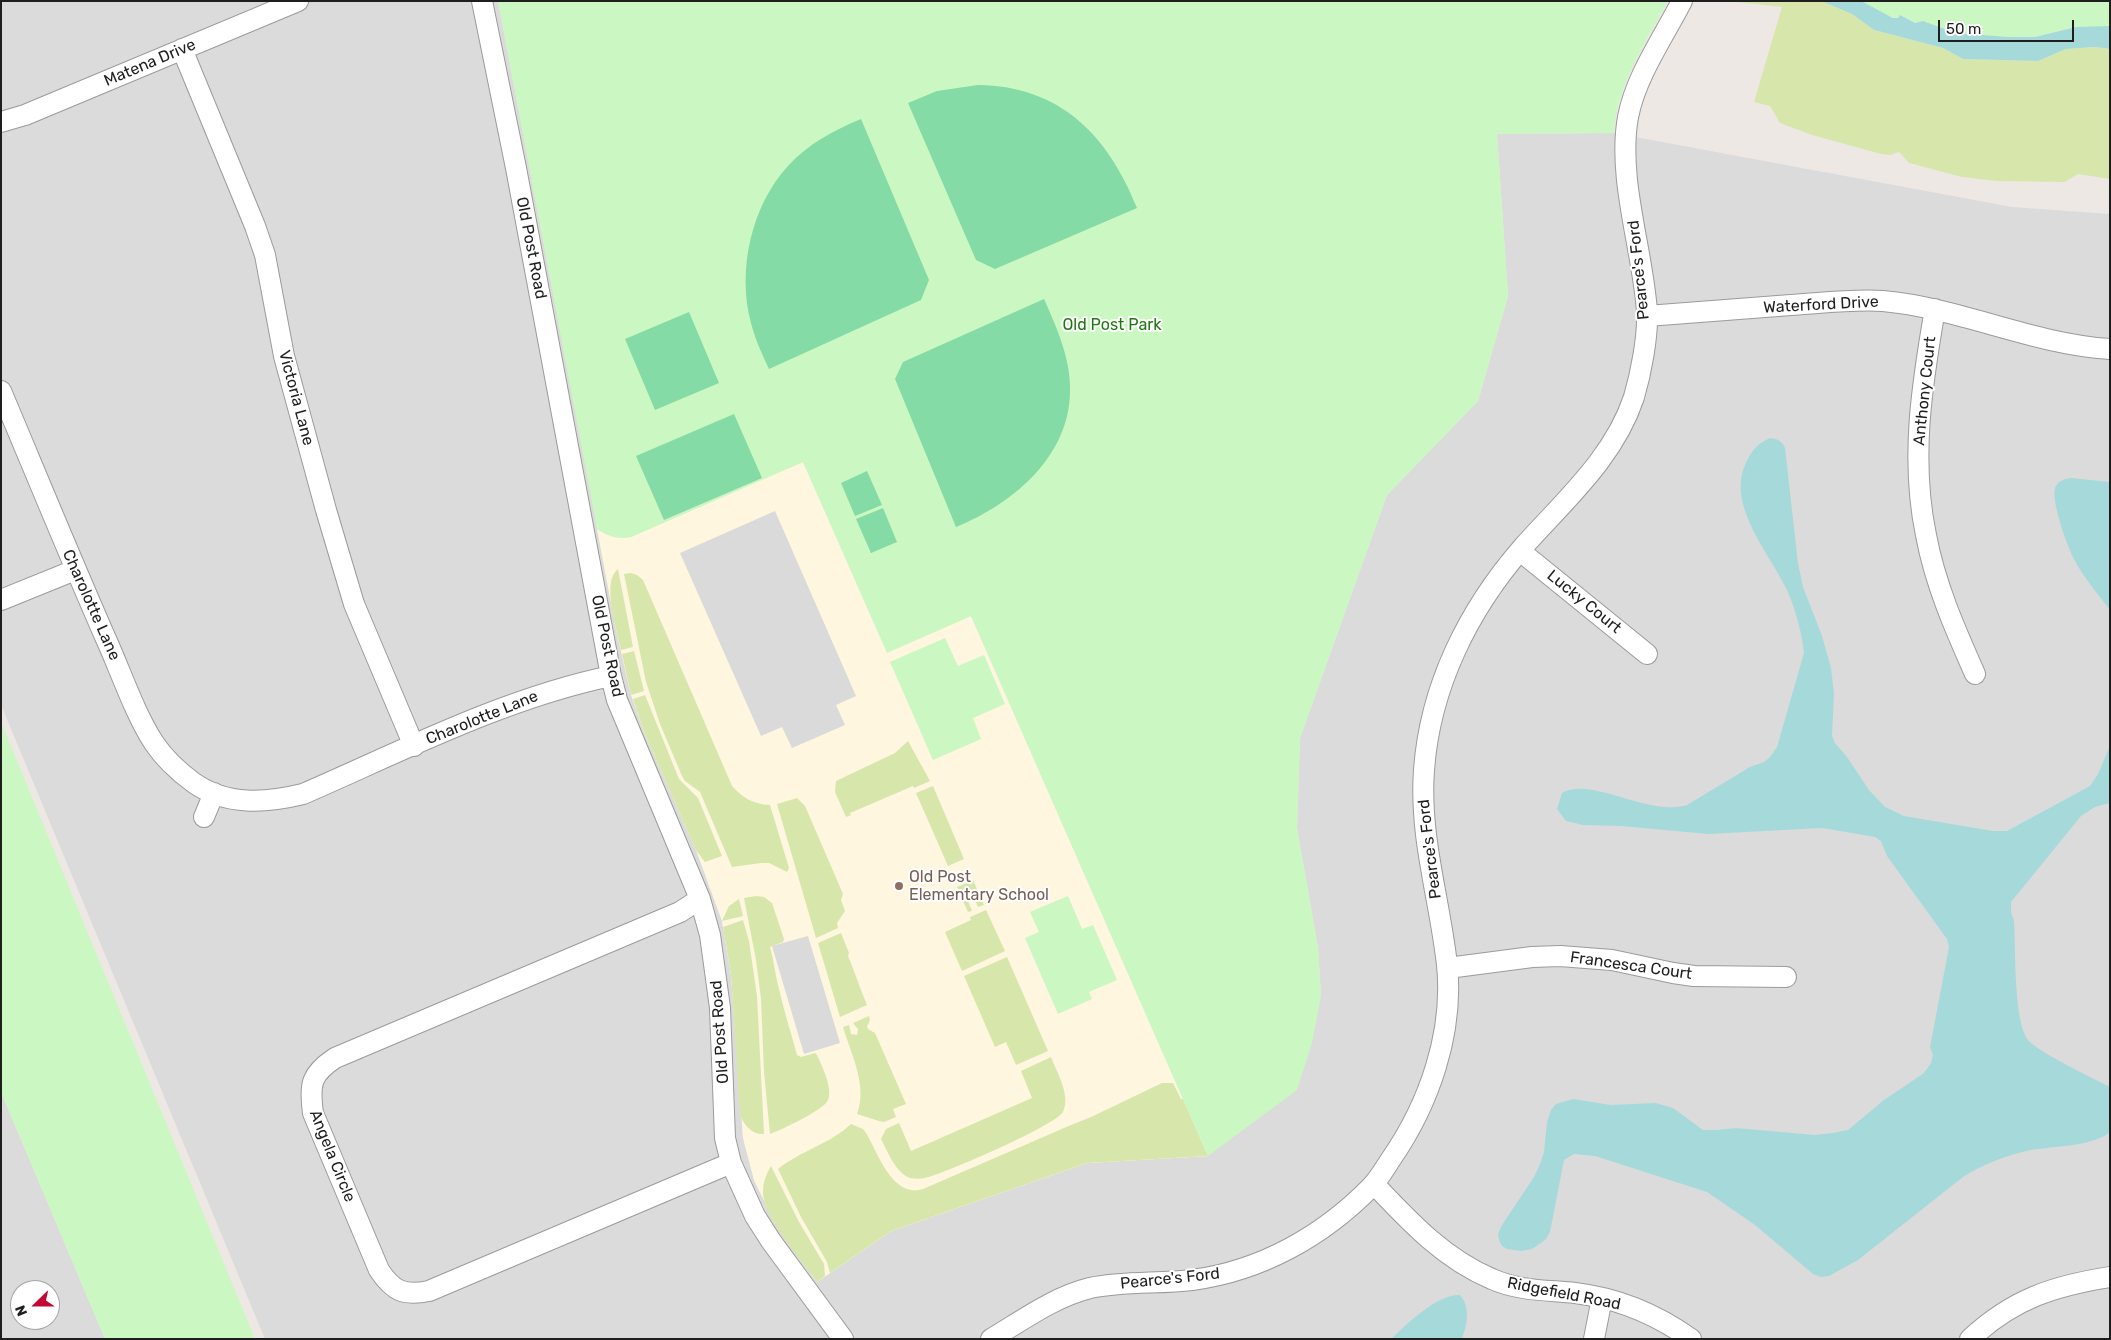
<!DOCTYPE html>
<html>
<head>
<meta charset="utf-8">
<style>
	body { margin:0 }
	#map { position:relative; width:2111px; height:1340px; overflow:hidden; background:#eee8e4; font-family:Rubik,sans-serif }
	canvas { display:block }
	.frame { position:absolute; inset:0; border:2px solid #1e1e1e; pointer-events:none }
	.north { position:absolute; left:10px; top:1280px; width:50px; height:50px; box-sizing:border-box; background:#fff; border:1px solid #a5a5a5; border-radius:50%; rotate:248deg; font-size:14px; font-weight:700; line-height:20px; text-align:center; color:#1e1e1e }
	.north::after { content:''; display:block; margin:auto; width:18px; height:22px; background:#c40835; clip-path:polygon(50% 0,100% 100%,50% 72%,0 100%) }
	.scale { position:absolute; left:1938px; top:20px; width:136px; height:22px; box-sizing:border-box; border:2px solid #1e1e1e; border-top:0; padding-left:6px; font-size:15px; line-height:18px; white-space:nowrap; color:#1e1e1e; -webkit-text-stroke:4px #fff; paint-order:stroke }
</style>
</head>
<body>
<div id="map">
<canvas width="2111" height="1340"></canvas>
<div class="frame"></div>
<div class="north">N</div>
<div class="scale">50 m</div>
</div>
<script>
const ctx = document.querySelector('canvas').getContext('2d');
ctx.lineJoin = 'round';
function paint(path, color) { ctx.fillStyle = color; ctx.fill(path, 'evenodd'); }
function stroke(path, color, width, dash) { ctx.strokeStyle = color; ctx.lineWidth = width; ctx.lineCap = dash ? 'butt' : 'round'; ctx.setLineDash(dash || []); ctx.stroke(path); }
function label(font, color, halo, rows, align = 'center') {
  ctx.font = font + ' Rubik,sans-serif'; ctx.lineWidth = 4; ctx.setLineDash([]); ctx.textBaseline = 'middle'; ctx.strokeStyle = halo; ctx.fillStyle = color; for (const [text, x, y, turn = 0] of rows) {
    ctx.save(); ctx.translate(x, y); ctx.rotate((+turn || 0) * Math.PI / 180); ctx.textAlign = isNaN(turn) ? turn : align; if (halo) ctx.strokeText(text, 0, 0); ctx.fillText(text, 0, 0); ctx.restore();
  }
}
paint(new Path2D(`
	M1 1H498L627 679 644 732 696 849 722 921 731 975 743 1138 754 1180 776 1225 817 1282 891 1231 1087 1163 1208 1156 1321 996 1318 948 1297 828 1300 738 1387 495 1478 401 1508 296 1497 134 1614 133 2012 207 2110 214V1339H265L1 705Z
	M1 1092 105 1339H1ZM20 1290H50V1320H20Z`), '#dcdbdb');
paint(new Path2D(`
	M803 462 887 652 971 616 1208 1156 1087 1163 891 1231 817 1282 776 1225 754 1180 743 1138 731 975 722 921 696 850 644 732 631 695 616 630 597 529 607 535 631 537Z`), '#fef6de');
paint(new Path2D(`
	M1728 1H1821L1852 14 1874 30 1943 48 1963 59 2038 61 2066 49 2095 47 2110 49V179L2078 174 2065 182 1996 181 1962 177 1909 163 1899 152 1890 155 1881 154 1812 135 1780 123 1770 106 1754 102 1782 7Z
	M618 569 633 647 621 650C617 631 601 581 618 569Z
	M631 573 637 575 643 580 732 786C743 798 753 804 770 805L789 868 787 872 769 863H761L732 867 700 792 685 781 682 776 660 724 646 682 624 574Z
	M634 651 644 691 631 695 622 654Z
	M645 695 679 779 698 798 722 856 705 862 696 850 644 732 633 699Z
	M908 741 930 781 914 788 913 786 850 813 851 815 846 817 835 792 836 781 895 753Z
	M933 786 964 859 948 866 916 793Z
	M797 798 805 806 843 894 841 900 845 911 837 923 838 928 816 938 777 804Z
	M973 880 984 905 978 907 974 898 968 901 972 911 968 912 957 887Z
	M756 896 764 897 772 903 784 939 783 942 770 947C774 961 775 974 779 989 784 1011 791 1033 797 1055L801 1057 815 1053 817 1055C822 1066 833 1088 828 1100 824 1110 781 1130 770 1134L764 1072 761 999 756 960 744 898Z
	M739 899 743 916 722 921 729 906Z
	M986 910 1005 951 962 971 945 932 971 920 970 917Z
	M743 920 749 941 757 996 764 1134C752 1135 744 1125 740 1115L731 975 723 927Z
	M841 933 849 953 848 956C855 972 860 989 867 1005L840 1017 818 943Z
	M1007 957 1048 1051 1016 1065 1006 1042 995 1047 964 976Z
	M869 1016 870 1020 867 1026 868 1029 875 1033 906 1104 893 1109 896 1117 884 1122 879 1121 857 1114C868 1086 851 1054 843 1027L849 1025 851 1034 857 1035 858 1029 853 1023Z
	M1051 1057C1057 1073 1071 1095 1063 1112 1056 1125 944 1174 925 1178 920 1179 915 1179 910 1178 895 1172 888 1152 881 1139L886 1129 899 1123 911 1151 1032 1098 1021 1071Z
	M1162 1083H1173L1181 1099H1183L1208 1156 1087 1163 891 1231 830 1273 827 1262 801 1217 778 1169C800 1151 830 1144 851 1124L863 1129 866 1133C877 1151 888 1186 911 1190 915 1191 919 1190 923 1189L1071 1125 1091 1117Z
	M771 1166 799 1222 824 1264 825 1276 817 1282C803 1262 768 1222 764 1200 761 1188 765 1176 771 1166Z`), '#d7e7ac');
paint(new Path2D(`
	M498 1H1668C1645 43 1617 85 1614 133L1497 134 1508 296 1478 401 1387 495 1300 738 1297 828 1318 948 1321 996 1312 1043 1297 1090 1208 1156 971 616 887 653 803 462 631 537C617 540 609 536 597 529Z
	M1861 1H2110V28L2076 27 2035 37H2009L1956 33 1923 21 1916 23 1900 15 1898 18C1885 18 1872 7 1861 1Z
	M945 638 958 666 984 655 1005 704 973 718 981 739 933 760 890 662Z
	M1 722 255 1339H105L1 1092Z
	M1068 896 1082 929 1093 925 1117 980 1089 992 1092 999 1058 1014 1025 938 1039 932 1030 912Z`), '#cbf7c2');
paint(new Path2D(`
	M978 85C1060 86 1108 135 1137 208L995 269 976 260 908 103 937 91Z
	M861 119 929 280 921 300 769 369C762 354 755 339 751 323 737 271 751 206 788 166 808 144 834 130 861 119Z
	M1044 299C1056 326 1070 357 1070 387 1072 455 1013 504 956 527L895 379 903 362Z
	M689 312 719 383 655 410 625 339Z
	M734 414 762 478 664 520 636 456Z
	M867 471 882 505 855 516 841 483Z
	M883 508 897 542 871 553 856 519Z`), '#85dba5');
paint(new Path2D(`
	M775 511 856 696 836 705 845 725 792 748 782 727 761 736 680 553Z
	M808 936 840 1043 804 1054 772 946Z`), '#dadada');
paint(new Path2D(`
	M1821 1H1861L1893 18H1898L1900 15 1915 23 1923 21 1956 33 2009 37H2035L2076 27 2110 26V49L2095 47 2066 49 2038 61 1963 59 1943 48 1874 30 1852 14Z
	M1770 438C1778 439 1782 441 1785 448L1798 563 1803 587 1822 636 1831 668 1834 694 1832 736 1835 743 1847 757 1869 790 1885 807 1904 816 1993 831H2007L2090 786 2098 774 2110 746V803L2095 807 2081 816 2011 902V912L2014 921C2016 947 2013 1023 2029 1041 2040 1053 2093 1078 2110 1087V1132C2091 1147 2054 1146 2031 1150 2008 1155 1983 1164 1963 1177L1858 1260 1829 1276 1821 1277 1813 1274 1755 1225 1707 1192 1595 1156 1574 1154 1564 1160 1550 1232 1546 1239 1538 1245 1532 1249 1521 1251 1507 1249 1502 1246 1499 1240 1498 1234 1502 1225 1534 1177 1540 1164 1544 1152 1547 1122 1551 1110 1556 1104 1573 1099 1611 1105 1656 1103 1673 1108 1703 1130H1717L1736 1128 1815 1135 1832 1133 1848 1130 1884 1100 1924 1073 1931 1063 1933 1055 1930 1047 1949 947 1947 939 1887 856 1881 841 1875 837 1822 828 1708 834 1621 826 1583 825 1566 821 1557 809 1562 793C1591 776 1648 817 1687 805L1750 767 1764 762 1770 757 1777 747 1804 653C1802 633 1795 608 1787 590 1770 554 1727 506 1745 465 1751 451 1757 444 1770 438Z
	M2071 478 2110 482V610C2098 594 2083 577 2074 559 2067 546 2051 501 2055 488 2058 481 2064 479 2071 478Z
	M1460 1295C1471 1308 1467 1324 1462 1339H1391C1407 1324 1437 1294 1460 1295Z`), '#a6dada');
const minor = new Path2D(`
	M482 1 516 168 611 676 617 700 700 899 710 935 720 1008 725 1138 731 1163 755 1216 771 1241 843 1339
	M182 49 255 226 265 255 284 356 326 510 354 604 414 746
	M1 122 25 115 298 1
	M1935 309C1922 384 1910 459 1926 535 1935 584 1955 629 1975 674
	M1647 316C1695 312 1743 309 1791 305 1822 303 1853 299 1883 301 1960 308 2032 344 2110 349
	M1 391C36 474 70 557 106 639 121 672 135 714 154 743 164 758 179 772 194 783 227 806 266 803 303 794 402 751 505 698 611 676
	M1520 551 1647 654
	M1 600 75 570
	M204 817 214 793
	M700 899 680 912 335 1058C311 1074 309 1084 313 1113L379 1270C393 1291 403 1296 429 1291L731 1163
	M1448 968 1532 957 1560 956 1612 960 1673 973 1694 976 1786 977
	M1374 1184C1409 1221 1444 1259 1492 1279 1519 1291 1547 1290 1575 1293 1617 1298 1656 1314 1691 1339
	M991 1339C1023 1320 1054 1297 1090 1288 1123 1281 1159 1284 1192 1280 1261 1271 1323 1236 1371 1187 1379 1179 1385 1168 1391 1159 1429 1104 1454 1033 1447 965 1440 900 1419 837 1424 770 1430 687 1468 610 1523 547 1564 501 1614 458 1634 397 1641 373 1648 337 1647 312 1643 250 1617 179 1628 117 1636 76 1663 38 1682 1
	M1594 1339 1602 1298
	M1970 1339C2013 1299 2053 1286 2110 1277`);
stroke(minor, '#9b9b9b', 22);
stroke(minor, '#fff', 20);
for (const [x, y, r, color] of [
	[899,886,5,"#8d6e63"]
]) { const dot = new Path2D(); dot.arc(x, y, r, 0, 2 * Math.PI); ctx.fillStyle = color; ctx.fill(dot); stroke(dot, '#fff', 2); }
label('16px', '#1e1e1e', '#fff', [
	["Matena Drive",150,63,-23],
	["Old Post Road",531,248,79],
	["Pearce's Ford",1639,270,-96],
	["Waterford Drive",1821,305,-3],
	["Anthony Court",1925,391,-84],
	["Victoria Lane",296,398,75],
	["Lucky Court",1584,602,39],
	["Charolotte Lane",91,605,66],
	["Old Post Road",607,646,78],
	["Charolotte Lane",482,718,-22],
	["Pearce's Ford",1430,849,-97],
	["Francesca Court",1631,966,8],
	["Old Post Road",720,1032,-94],
	["Angela Circle",332,1156,68],
	["Pearce's Ford",1170,1279,-6],
	["Ridgefield Road",1564,1294,11]
]);
label('16px', '#207810', '#fff', [
	["Old Post Park",1112,325]
]);
label('16px', '#785e54', '#fff', [
	["Old Post",909,877],
	["Elementary School",909,895]
], 'left');
</script>
</body>
</html>
